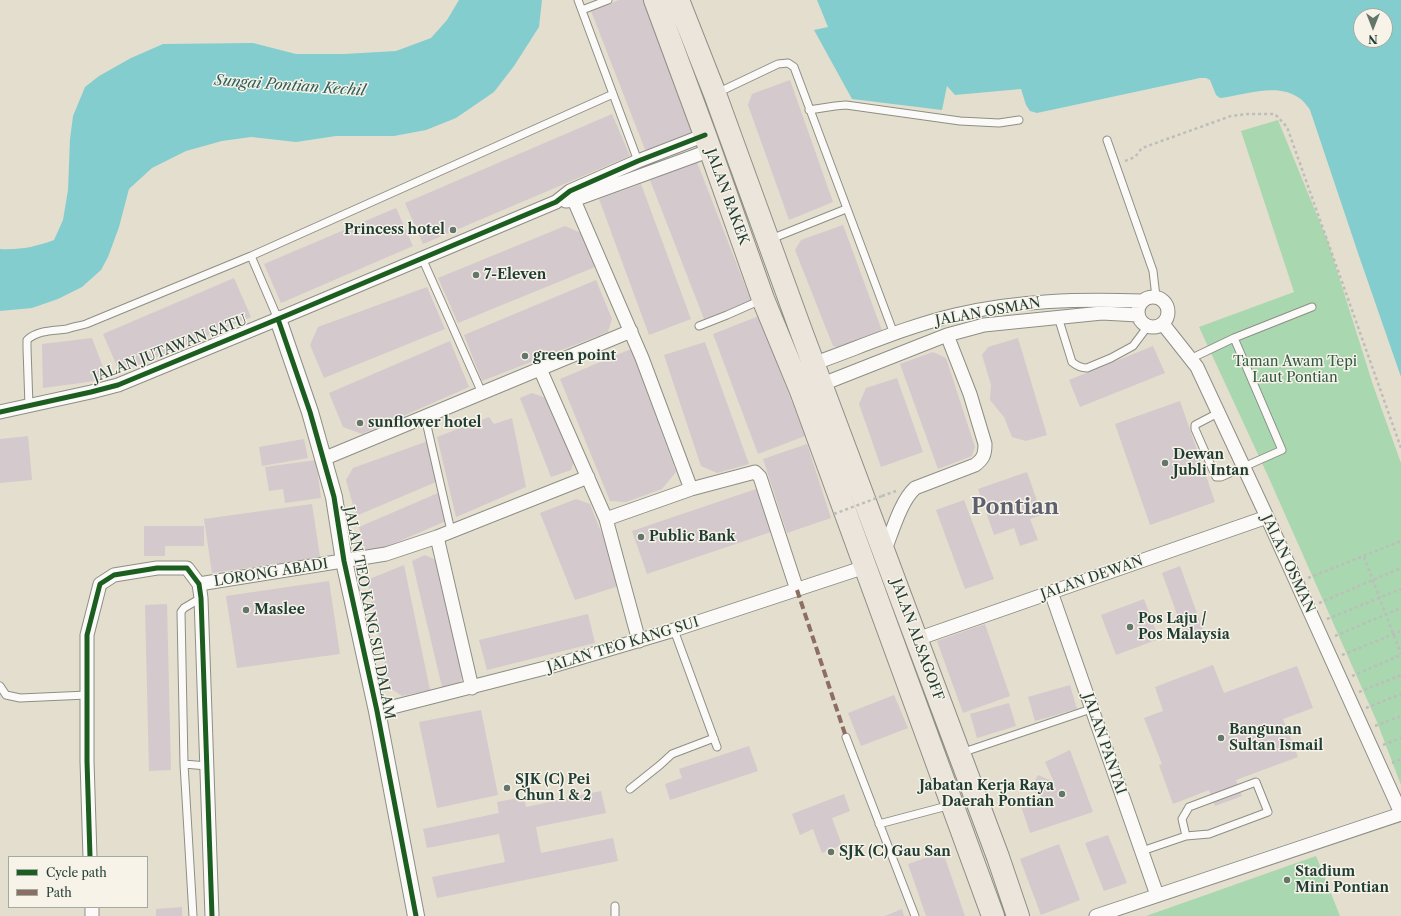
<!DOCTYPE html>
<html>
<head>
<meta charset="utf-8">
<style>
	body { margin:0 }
	#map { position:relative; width:1401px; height:916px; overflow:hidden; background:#e4dece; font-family:"Libre Caslon Text",serif }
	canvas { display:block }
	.legend { position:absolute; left:8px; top:856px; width:140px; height:52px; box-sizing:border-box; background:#f7f3e8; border:1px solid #a1aaa0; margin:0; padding:5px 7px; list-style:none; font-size:12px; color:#1f3d34 }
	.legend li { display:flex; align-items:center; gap:8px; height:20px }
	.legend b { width:20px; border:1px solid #a1aaa0 }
	.north { position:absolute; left:1353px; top:8px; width:40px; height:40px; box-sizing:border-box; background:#f7f3e8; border:1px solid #a1aaa0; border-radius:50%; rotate:180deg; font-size:11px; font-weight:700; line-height:16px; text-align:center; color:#1f3d34 }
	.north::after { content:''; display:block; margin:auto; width:14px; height:18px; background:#64756a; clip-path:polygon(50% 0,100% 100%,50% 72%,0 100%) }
</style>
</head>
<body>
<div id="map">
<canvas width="1401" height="916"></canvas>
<ul class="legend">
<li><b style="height:5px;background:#1b5e20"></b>Cycle path</li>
<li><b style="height:5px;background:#8d6e63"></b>Path</li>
</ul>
<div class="north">N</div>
</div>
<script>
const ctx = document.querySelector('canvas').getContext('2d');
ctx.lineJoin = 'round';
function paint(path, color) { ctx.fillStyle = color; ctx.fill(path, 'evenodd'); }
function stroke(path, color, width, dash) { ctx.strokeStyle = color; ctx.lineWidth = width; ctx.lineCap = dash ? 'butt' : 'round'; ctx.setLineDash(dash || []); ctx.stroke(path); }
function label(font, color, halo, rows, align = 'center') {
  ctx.font = font + ' "Libre Caslon Text",serif'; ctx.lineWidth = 3; ctx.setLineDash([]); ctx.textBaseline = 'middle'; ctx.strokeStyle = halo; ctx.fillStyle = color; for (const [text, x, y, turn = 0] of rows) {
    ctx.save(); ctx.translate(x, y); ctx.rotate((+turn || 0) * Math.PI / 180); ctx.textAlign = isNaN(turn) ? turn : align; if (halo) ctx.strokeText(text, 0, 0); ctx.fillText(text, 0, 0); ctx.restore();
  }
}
paint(new Path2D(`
	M1278 120 1328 242 1373 385 1401 463V785L1377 722 1268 476 1199 327 1294 292 1241 131Z
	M1316 856 1340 916H1146Z`), '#a9d7af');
paint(new Path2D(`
	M459 0H542L539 27 514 66 494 92 456 118 426 130 394 136H336L296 142 251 137 222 141 186 151 152 168 129 189 119 227 108 257 101 270 82 287 58 299 32 308 0 311V249C20 250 35 247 54 240L63 220 68 190 70 139 73 116 85 87 99 76 131 58 163 44 253 43 296 54H344L396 51 431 38 447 20Z
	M817 0H1401V377L1359 256 1310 110C1308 107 1305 103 1302 100 1279 81 1246 95 1220 98L1216 95 1210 80 1206 78H1200L1037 113 1030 111 1026 105 1021 89 955 95 947 86 942 110 852 99 814 30 828 27ZM1361 16H1385V40H1361Z`), '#83cdcf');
paint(new Path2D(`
	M619 0H643L695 133 646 152 591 11Z
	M790 80 833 202 789 220 748 105 752 94Z
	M612 114 630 156 423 244 405 203Z
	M697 162 751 301 704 319 650 180Z
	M641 184 691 319 649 335 599 199Z
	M396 208 413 246 281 303 264 264Z
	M843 225 884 336 846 349 833 346 795 250 801 240Z
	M565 226 581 233 595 267 458 323 438 278Z
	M234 278 251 317 120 373 103 334Z
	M596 280 612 319 608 332 482 381 464 335Z
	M427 287 445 329 324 378 310 345 318 327Z
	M759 316 805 436 758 454 713 334Z
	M92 338 107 378 88 382 43 388 42 344Z
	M1018 338 1047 435 1026 441 1012 437 1004 417 990 400 991 385 982 355 988 347Z
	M450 341 469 387 362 434 343 427 329 393Z
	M705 342 749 464 717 473 701 466 664 355Z
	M1153 346 1165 373 1080 407 1069 380Z
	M631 349 676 472 662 489 626 502 610 501 560 379Z
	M933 352 946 358 975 447 972 456 938 469 900 364Z
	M897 378 923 452 881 467 859 404 866 388Z
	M532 393 546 398 574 461 571 470 551 477 520 398Z
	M1180 401 1215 502 1150 525 1115 424Z
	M489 417 494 424 512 418 526 487 456 517 437 437Z
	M28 436 32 480 0 483V439Z
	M304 439 308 458 262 466 259 447Z
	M428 441 436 482 356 516 346 480 353 468Z
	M807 444 831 518 787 533 763 459Z
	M316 460 321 498 285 503 283 489 269 491 265 467Z
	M1027 472 1042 515 1030 519 1038 540 1020 546 1014 528 994 535 978 489Z
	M759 488 774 531 647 574 632 531Z
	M438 493 446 521 374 552 364 549 359 527Z
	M576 499 590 504 622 585 575 600 540 513Z
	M964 500 994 579 965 589 936 510Z
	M312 504 320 557 212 573 204 519Z
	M144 526H204V546H165V556H144Z
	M425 555 440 562 464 671 460 683 442 687 412 561Z
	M404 565 430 690 402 696 390 688 367 580Z
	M1180 566 1203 630 1185 636 1162 573Z
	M329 581 340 654 237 668 226 596Z
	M1144 599 1159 639 1116 655 1101 615Z
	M167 604 171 770 149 771 145 605Z
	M588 614 595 643 487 670 479 640Z
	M985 624 1010 696 963 713 937 641Z
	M1213 665 1224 693 1297 666 1313 708 1283 719 1298 757 1236 780 1242 796 1215 806 1209 790 1173 804 1159 765 1162 764 1144 718 1163 711 1155 687Z
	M1070 685 1077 709 1035 721 1028 697Z
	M894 695 908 728 861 746 848 713Z
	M1009 703 1016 726 977 738 970 714Z
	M481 710 498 795 437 808 419 722Z
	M749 746 758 771 670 800 665 784 682 778 679 769Z
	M1070 750 1093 812 1030 833 1021 806 1045 799 1030 789 1038 775 1054 782 1045 762Z
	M601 791 606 813 536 827 541 853 613 838 618 861 437 898 432 877 505 862 499 834 427 848 423 829 499 813 497 802 524 797 526 807Z
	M844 794 850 811 832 818 842 845 822 853 813 829 800 835 792 814Z
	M1108 835 1127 883 1104 891 1085 843Z
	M1059 844 1080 900 1041 915 1020 859Z
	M943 852 965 916H926L908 864Z
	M182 907V916H156V909Z
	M902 909 904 916H885Z`), '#d4c9cc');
const service = new Path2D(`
	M578 0 638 161
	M582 10 608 0
	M717 93 778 64 788 63 794 67 894 334
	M809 110 835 106 846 105 960 121 999 123 1019 120
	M1107 140 1153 271 1156 297
	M771 239 846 209
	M251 256 278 319
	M422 258 482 393
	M1058 317 1072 362C1077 366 1081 368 1087 368L1111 358 1133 346 1148 326
	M699 326 727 315 761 300
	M1190 359 1234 338 1312 307
	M29 406 27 348V340C38 330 53 331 67 329 73 327 79 326 86 324L251 256 613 94
	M1218 413 1195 425V429L1216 477H1221L1282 450 1234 338
	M425 417 451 531
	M674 630 717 747
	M0 686 6 695 20 698 87 695
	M846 737 915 916
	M961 753 1091 709
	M184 764 207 766
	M630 789 660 765 672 754 714 738
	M879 824 951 805
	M1142 851 1186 836 1209 834 1268 812 1256 782 1189 807 1182 819 1186 836
	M615 906V916
	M193 916 184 764 181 612 184 608 201 598`);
const minor = new Path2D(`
	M570 191 642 358 691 489
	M566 201 574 200 711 150
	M1138 312a15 15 0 1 1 30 0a15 15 0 1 1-30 0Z
	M1163 324 1197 367 1267 517 1401 813
	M807 366C856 349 904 327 955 315 1017 300 1080 299 1142 301
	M540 369 606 519 639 641
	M815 387 947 335 984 325 1102 313 1138 315
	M0 412 91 392 118 385 278 319 556 202 570 191 638 161 705 135
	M323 459 631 331
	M606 519 691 489 755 472 760 477 797 590
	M437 537 472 688
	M884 552C892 533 900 502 915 488L975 465C983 459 985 455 985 444L970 394 947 335
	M199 584 386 554 437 537 588 477
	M1051 592 1157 895
	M917 639 1267 517
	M377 711 549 667 674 630 865 567
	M90 857 87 761V635L100 584 114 575 157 568H187L199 584 201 598 212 916
	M92 907V916
	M1096 916 1401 814`);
const tertiary = new Path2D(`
	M278 319 310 412 334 497 344 561 377 711 416 916`);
const trunk = new Path2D(`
	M655 0 705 135 763 299 801 391 993 916
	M678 0 715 94 800 328 998 857 1018 916`);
stroke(service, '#8d8f85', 9);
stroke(minor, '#8d8f85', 15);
stroke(tertiary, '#8d8f85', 18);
stroke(trunk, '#8d8f85', 24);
stroke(new Path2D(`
	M1125 161 1135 157 1142 148 1231 116 1248 114H1275L1287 127 1401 448
	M882 496 896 491
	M1364 557 1401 654
	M1308 578 1401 541
	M1319 603 1401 568
	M1327 619 1401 589
	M1335 636 1401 608
	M1342 655 1401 631
	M1352 676 1401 655
	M1359 692 1401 675
	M1366 708 1401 694
	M1375 726 1401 716
	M1383 745 1401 738
	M1392 763 1401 759`), '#bcbeba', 2.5, [3, 3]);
stroke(service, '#fbfaf8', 7);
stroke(minor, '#fbfaf8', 13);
stroke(tertiary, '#fbfaf8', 16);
stroke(trunk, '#ece5dc', 22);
stroke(new Path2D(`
	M834 514 882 496`), '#bcbeba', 2.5, [3, 3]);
stroke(new Path2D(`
	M797 590 846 737`), '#8d6e63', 4, [8, 4]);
stroke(new Path2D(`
	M278 319 310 412 334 497 344 561 377 711 416 916
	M0 412 91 392 118 385 278 319 556 202 570 191 638 161 705 135
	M90 857 87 761V635L100 584 114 575 157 568H187L199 584 201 598 212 916`), '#1b5e20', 5);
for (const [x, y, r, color] of [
	[453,230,4,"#64756a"],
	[476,275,4,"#64756a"],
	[525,356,4,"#64756a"],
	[360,423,4,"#64756a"],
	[1165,463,4,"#64756a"],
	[641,537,4,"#64756a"],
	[246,610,4,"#64756a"],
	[1130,627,4,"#64756a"],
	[1221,738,4,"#64756a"],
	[507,788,4,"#64756a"],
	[1062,794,4,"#64756a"],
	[831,852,4,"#64756a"],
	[1287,880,4,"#64756a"]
]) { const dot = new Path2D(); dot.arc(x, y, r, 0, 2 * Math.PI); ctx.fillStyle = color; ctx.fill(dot); stroke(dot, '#f7f3e8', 1.5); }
label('14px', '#1f3d34', '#f7f3e8', [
	["JALAN BAKEK",727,197,70],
	["JALAN OSMAN",988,312,-10],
	["JALAN JUTAWAN SATU",170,349,-21],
	["JALAN OSMAN",1288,564,65],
	["LORONG ABADI",271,573,-9],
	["JALAN DEWAN",1092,578,-19],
	["JALAN TEO KANG SUI DALAM",369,613,79],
	["JALAN ALSAGOFF",917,640,70],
	["JALAN TEO KANG SUI",623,645,-17],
	["JALAN PANTAI",1104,744,71]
]);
label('bold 14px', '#1f3d34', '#f7f3e8', [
	["Princess hotel",445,230,"right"],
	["7-Eleven",484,275],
	["green point",533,356],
	["sunflower hotel",368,423],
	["Dewan",1173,455],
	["Jubli Intan",1173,471],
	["Public Bank",649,537],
	["Maslee",254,610],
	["Pos Laju /",1138,619],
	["Pos Malaysia",1138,635],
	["Bangunan",1229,730],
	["Sultan Ismail",1229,746],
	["SJK (C) Pei",515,780],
	["Chun 1 & 2",515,796],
	["Jabatan Kerja Raya",1054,786,"right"],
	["Daerah Pontian",1054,802,"right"],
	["SJK (C) Gau San",839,852],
	["Stadium",1295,872],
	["Mini Pontian",1295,888]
], 'left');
label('14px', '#315b48', '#f7f3e8', [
	["Taman Awam Tepi",1295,362],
	["Laut Pontian",1295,378]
]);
label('italic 15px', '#2e5f5b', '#f7f3e8', [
	["Sungai Pontian Kechil",290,86,4]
]);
label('bold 22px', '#5d616f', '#f7f3e8', [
	["Pontian",1015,508]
]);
</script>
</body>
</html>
